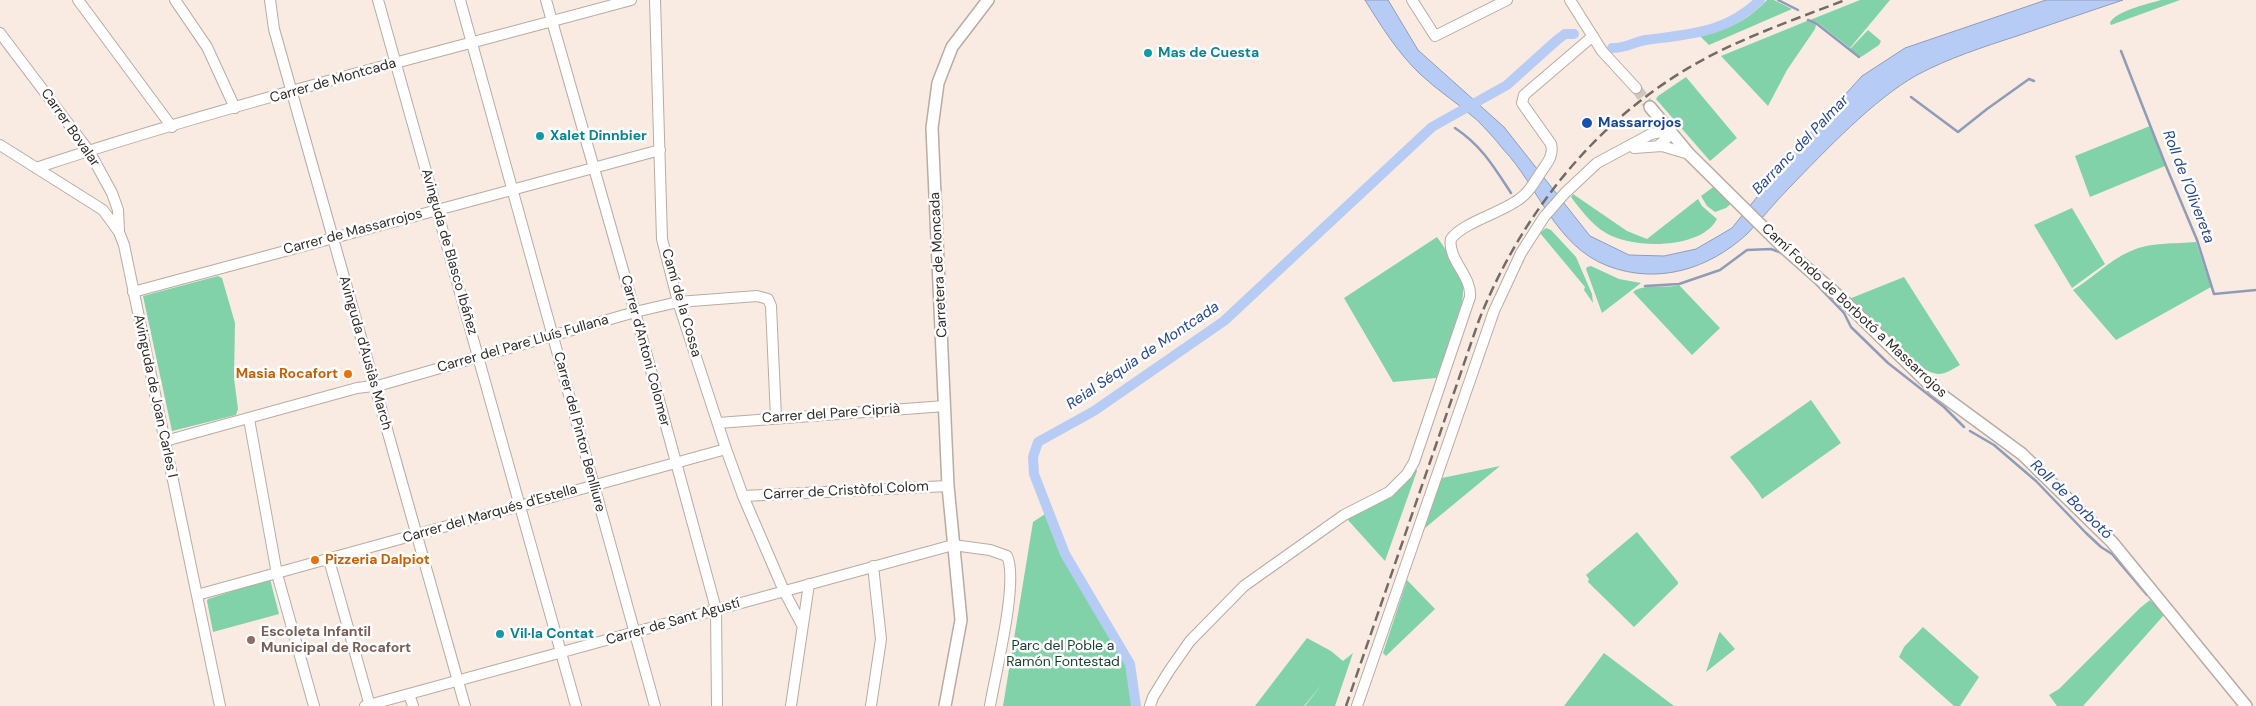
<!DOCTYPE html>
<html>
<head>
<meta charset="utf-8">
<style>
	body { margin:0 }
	canvas { display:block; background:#f9ebe1 }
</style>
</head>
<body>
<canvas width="2256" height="706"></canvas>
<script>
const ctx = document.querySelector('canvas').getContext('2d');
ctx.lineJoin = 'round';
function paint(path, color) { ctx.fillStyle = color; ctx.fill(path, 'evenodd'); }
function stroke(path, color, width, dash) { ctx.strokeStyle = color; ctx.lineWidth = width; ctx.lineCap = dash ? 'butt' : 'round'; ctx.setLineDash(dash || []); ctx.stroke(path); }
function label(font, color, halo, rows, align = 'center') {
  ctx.font = font + ' "DM Sans",sans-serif'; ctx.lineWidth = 5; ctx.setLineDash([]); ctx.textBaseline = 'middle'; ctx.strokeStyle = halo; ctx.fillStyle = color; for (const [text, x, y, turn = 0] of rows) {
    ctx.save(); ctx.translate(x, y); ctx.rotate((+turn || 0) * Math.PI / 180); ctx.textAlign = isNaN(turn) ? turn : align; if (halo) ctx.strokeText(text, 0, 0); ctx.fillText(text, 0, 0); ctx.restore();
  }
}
paint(new Path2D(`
	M1767 0H1774L1792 9 1709 45 1700 36C1730 28 1746 22 1767 0Z
	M1860 0H1890L1850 48 1818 23 1810 20Z
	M2161 0H2180L2111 25 2110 23C2115 11 2148 4 2161 0Z
	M1807 21 1816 25 1815 29 1787 70 1768 106 1721 56Z
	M1868 30 1881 41 1879 45 1861 57 1850 49Z
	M1686 77 1737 138 1710 161 1656 99 1658 96Z
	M2150 126 2165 166 2090 197 2075 156Z
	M1716 185 1732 203 1726 208 1715 212 1707 206 1701 196Z
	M1573 194 1627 231 1647 239 1698 199 1702 206 1717 219C1701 250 1632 249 1606 233 1592 225 1580 209 1571 197Z
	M2072 208 2105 264 2072 288 2034 225Z
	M1546 228 1551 230 1576 257 1592 294 1593 303 1584 290 1585 287 1540 233Z
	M1437 237C1446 250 1458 266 1462 281 1469 301 1444 357 1436 378L1393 382 1344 298Z
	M2196 242 2211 287 2116 340 2073 290C2093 278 2109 260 2131 251 2150 242 2176 244 2196 242Z
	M1591 266 1619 279 1641 283 1602 313 1586 269 1587 267Z
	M218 276 222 278 235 323 234 378 238 409 236 415 172 431 143 296Z
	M1904 277 1960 365C1953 369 1946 374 1938 374 1913 371 1867 317 1849 299Z
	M1679 285 1720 328 1692 355 1633 292C1645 283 1665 289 1679 285Z
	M1811 400 1841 443 1762 499C1760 493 1736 465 1730 457Z
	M1500 466 1425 528 1423 527 1442 478Z
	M1416 469 1417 471 1385 561 1347 519 1398 491Z
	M1045 514 1060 553 1127 665 1133 706H1003L1033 522Z
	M1637 532 1678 582V584L1634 627 1588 582 1589 579 1586 575Z
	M270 579 279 614 213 632 207 601 208 599Z
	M1407 580 1435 609 1386 656 1383 653Z
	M2150 600 2164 615 2083 706H2057L2049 695 2059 689 2140 608Z
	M1923 627 1979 677 1960 706H1954L1899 657 1904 647Z
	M1720 632 1735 649 1706 672 1719 633Z
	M1307 638 1331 651 1343 661 1353 653 1335 706H1305L1323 683 1304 706H1255Z
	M1604 653 1674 706H1564Z`), '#81d2a9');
const water = new Path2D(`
	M1365 0H1388L1418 50 1504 127 1590 236 1629 255 1664 256 1696 249 1732 228 1799 145 1862 76 1905 48 2046 0H2123C2087 12 2052 24 2017 36 1983 47 1949 58 1917 75 1874 99 1825 151 1790 187 1775 202 1762 219 1747 234 1709 269 1658 285 1608 266 1555 246 1539 187 1503 149 1495 139 1486 129 1477 120 1459 104 1438 91 1420 74 1398 53 1381 26 1365 0Z`);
paint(water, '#b7ccf5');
stroke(water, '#8f9cb8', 1);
stroke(new Path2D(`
	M1778 0 1798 10
	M1808 20 1817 24 1859 57
	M2121 51 2166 166 2197 240 2214 294 2256 290
	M1911 97 1958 132 1987 109 2029 79 2034 81
	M1455 128C1482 146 1494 167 1511 193
	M1817 285 1844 313 1851 327 1888 363 1944 407 1964 427
	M1645 286 1679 284 1720 270 1747 250 1771 249 1782 253
	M1970 431 1994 445 2036 481 2086 533 2101 547 2112 554 2147 595
	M2154 603 2163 613`), '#8f9cb8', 2.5);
stroke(new Path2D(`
	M1612 48C1627 48 1633 42 1646 40 1690 34 1727 33 1760 0
	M1136 706 1130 664 1065 554 1034 474 1033 457 1038 442 1094 411 1224 321 1432 127 1507 85 1557 40 1565 34H1574`), '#b7ccf5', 10);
stroke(new Path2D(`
	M1636 88 1650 107`), '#d1c5bc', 11, [11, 5.5]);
const minor = new Path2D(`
	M78 0 172 127
	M175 0 207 47 235 108
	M270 0 274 29 465 706
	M378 0 576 706
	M460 0 655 706
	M546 0 635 312 716 609 717 706
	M655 0 662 239 678 302 726 449 743 496 784 591 802 625
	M1412 0 1435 36 1507 0
	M1570 0 1602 51 1636 88
	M0 33 89 151 112 193 118 210 119 231
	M0 145 103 210 119 232 124 245 220 706
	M1634 148 1662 146 1689 154
	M36 168C232 103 432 54 631 0
	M133 292 660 150
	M249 419 277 574 314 706
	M718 423 945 406
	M165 441 357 388 381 385 635 312 678 302 757 296 768 299 771 306 776 418
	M743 496 948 486
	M329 560 370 706
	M197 595 726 449
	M409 694 413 706
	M365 706 953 545 990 550 1007 556C1019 581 995 675 990 706
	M791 706 809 584
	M871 706 881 639 873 566
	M1150 706 1153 697 1169 671 1190 641 1244 586 1344 515 1389 492 1407 474 1414 462 1470 297C1472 276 1447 259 1451 239 1463 222 1505 212 1522 197 1530 191 1535 181 1541 172 1547 163 1554 156 1551 144L1522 103 1524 95 1593 36
	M1357 706 1494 311 1521 253 1544 217 1565 193 1597 163 1651 134 1670 130 1666 139 1659 145`);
const tertiary = new Path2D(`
	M1650 107 1689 154 1782 246 1844 301 1935 390 2022 454 2112 542 2246 706
	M945 706 961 620 948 486 932 128 938 83 952 47 988 0`);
stroke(minor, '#b9aca2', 12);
stroke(tertiary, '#b9aca2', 14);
stroke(minor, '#fff', 10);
stroke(tertiary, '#fff', 11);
stroke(new Path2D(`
	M1346 706 1479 320C1525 205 1608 105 1722 50 1761 31 1804 16 1845 0`), '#736b65', 2.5, [10, 5]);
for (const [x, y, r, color] of [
	[1148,53,5,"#0f9aa8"],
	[1587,123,6,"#1a4fb4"],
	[540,136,5,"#0f9aa8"],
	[348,374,5,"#e8710a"],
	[315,560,5,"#e8710a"],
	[500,634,5,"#0f9aa8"],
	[251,640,5,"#8d6e63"]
]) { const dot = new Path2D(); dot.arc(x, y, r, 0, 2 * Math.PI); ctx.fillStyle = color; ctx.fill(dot); stroke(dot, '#fff', 2); }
label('bold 14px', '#0d838f', '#fff', [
	["Mas de Cuesta",1158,53],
	["Xalet Dinnbier",550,136],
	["Vil·la Contat",510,634]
], 'left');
label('14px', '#312c28', '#fff', [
	["Carrer de Montcada",333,81,-16],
	["Carrer Bovalar",70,128,55],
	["Carrer de Massarrojos",353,232,-15],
	["Avinguda de Blasco Ibáñez",449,252,74],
	["Carretera de Moncada",939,265,-93],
	["Camí de la Cossa",681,303,74],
	["Camí Fondo de Borbotó a Massarrojos",1854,311,43],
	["Carrer del Pare Lluís Fullana",523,344,-16],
	["Carrer d'Antoni Colomer",645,351,75],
	["Avinguda d'Ausiàs March",365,353,74],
	["Avinguda de Joan Carles I",155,396,78],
	["Carrer del Pare Ciprià",831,414,-4],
	["Carrer del Pintor Benlliure",579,432,75],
	["Carrer de Cristòfol Colom",846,491,-3],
	["Carrer del Marqués d'Estella",490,514,-16],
	["Carrer de Sant Agustí",673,622,-16]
]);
label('bold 14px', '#164399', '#fff', [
	["Massarrojos",1598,123]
], 'left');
label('bold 14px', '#c56008', '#fff', [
	["Masia Rocafort",338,374],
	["Pizzeria Dalpiot",325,560,"left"]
], 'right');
label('bold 14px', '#785e54', '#fff', [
	["Escoleta Infantil",261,632],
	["Municipal de Rocafort",261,648]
], 'left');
label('14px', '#1c4130', '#fff', [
	["Parc del Poble a",1063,646],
	["Ramón Fontestad",1063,662]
]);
label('italic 15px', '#254794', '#fff', [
	["Barranc del Palmar",1801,145,-46],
	["Roll de l'Olivereta",2188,187,69],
	["Reial Séquia de Montcada",1143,356,-34],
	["Roll de Borbotó",2071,500,44]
]);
</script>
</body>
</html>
